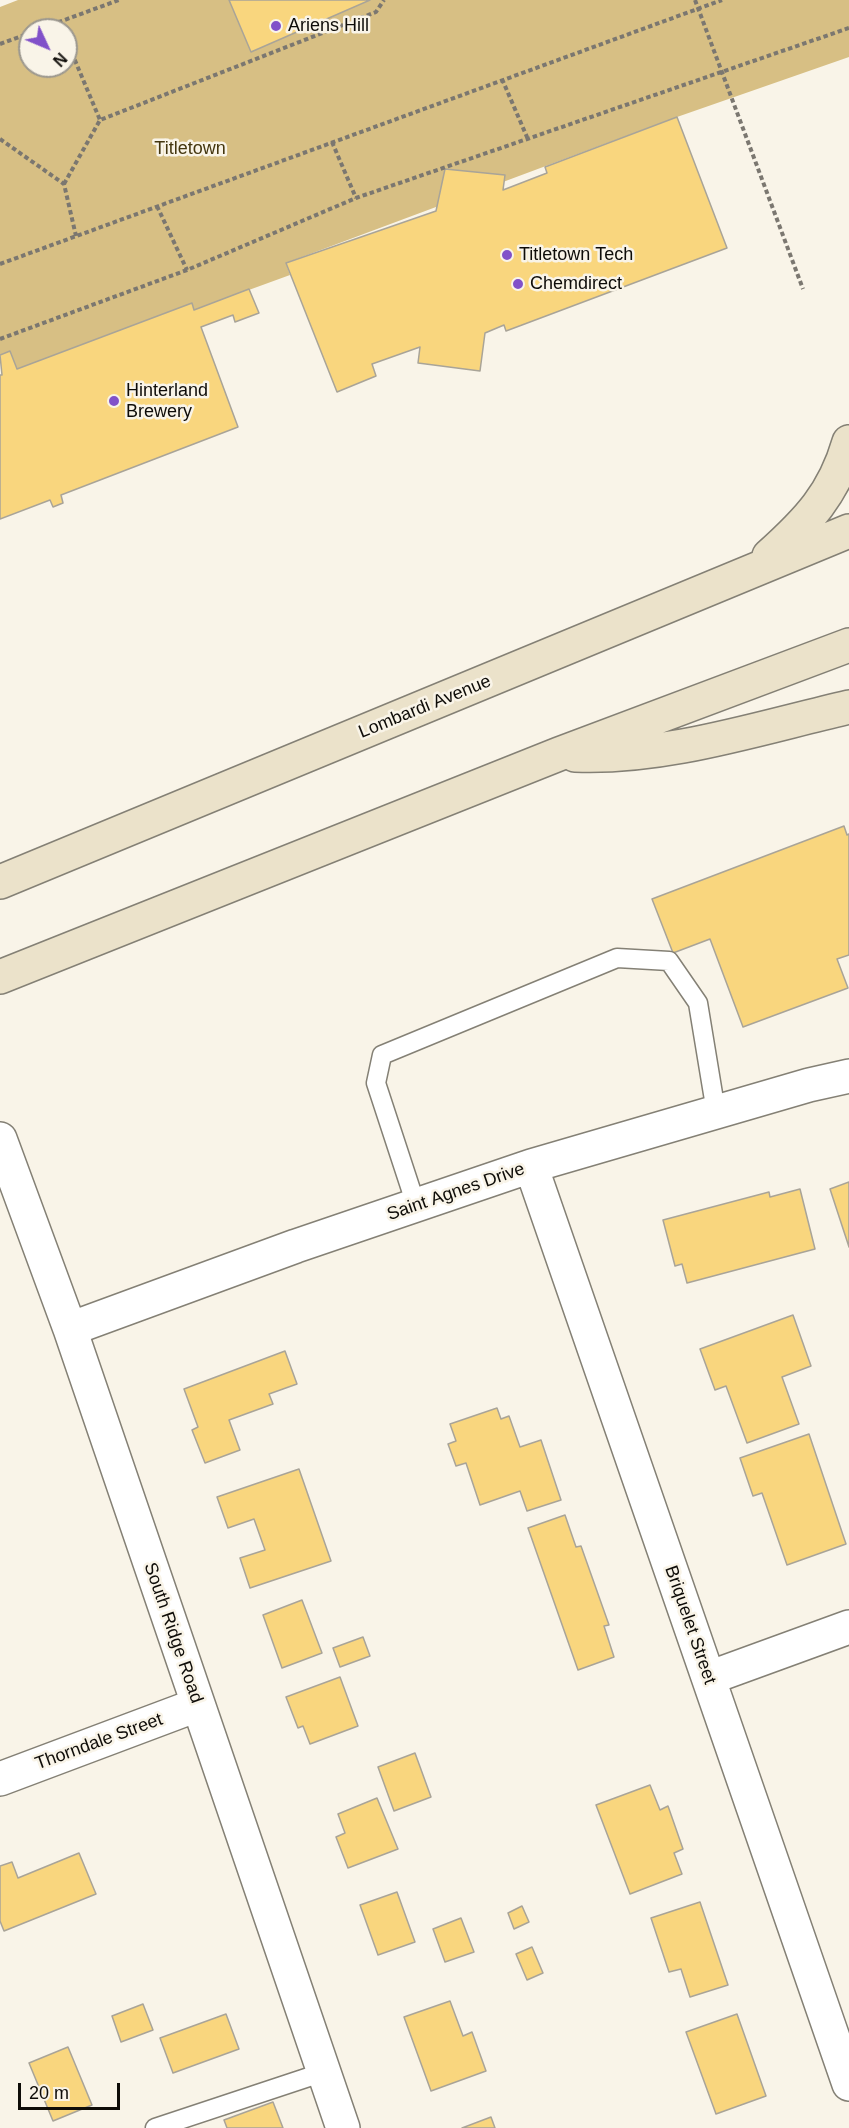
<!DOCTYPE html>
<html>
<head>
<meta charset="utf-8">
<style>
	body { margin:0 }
	#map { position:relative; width:849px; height:2128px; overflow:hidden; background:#f9f4e8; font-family:Arial,sans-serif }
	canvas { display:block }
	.north { position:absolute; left:18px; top:18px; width:60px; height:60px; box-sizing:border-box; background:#f9f4e8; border:2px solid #9b978e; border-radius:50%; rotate:134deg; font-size:16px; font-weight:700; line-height:24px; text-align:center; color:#0e0c08 }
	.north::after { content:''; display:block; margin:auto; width:21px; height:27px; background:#8151c9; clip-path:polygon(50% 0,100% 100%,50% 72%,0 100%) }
	.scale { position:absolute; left:18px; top:2083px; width:102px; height:27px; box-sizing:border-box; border:3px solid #0e0c08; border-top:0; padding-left:8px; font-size:18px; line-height:21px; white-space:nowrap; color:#0e0c08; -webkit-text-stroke:4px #f9f4e8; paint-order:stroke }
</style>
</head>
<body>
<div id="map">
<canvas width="849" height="2128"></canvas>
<div class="north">N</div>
<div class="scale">20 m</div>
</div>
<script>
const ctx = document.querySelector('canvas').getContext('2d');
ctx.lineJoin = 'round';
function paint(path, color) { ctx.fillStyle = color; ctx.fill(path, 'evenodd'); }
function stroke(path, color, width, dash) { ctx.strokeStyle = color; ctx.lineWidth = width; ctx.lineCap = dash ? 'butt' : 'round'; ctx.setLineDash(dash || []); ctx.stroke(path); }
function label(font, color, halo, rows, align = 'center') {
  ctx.font = font + ' Arial,sans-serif'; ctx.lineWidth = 5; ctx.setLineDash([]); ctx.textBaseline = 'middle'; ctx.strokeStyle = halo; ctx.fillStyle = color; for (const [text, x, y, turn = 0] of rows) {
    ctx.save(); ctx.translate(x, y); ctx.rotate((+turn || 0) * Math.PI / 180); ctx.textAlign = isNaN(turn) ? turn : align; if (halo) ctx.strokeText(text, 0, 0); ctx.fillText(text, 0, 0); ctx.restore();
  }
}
paint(new Path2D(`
	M18 0H849V57L677 117 286 263 290 275 194 310 192 304 17 369 10 352 0 355V7ZM30 30H66V66H30Z`), '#d7bf84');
const building = new Path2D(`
	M229 0H370L251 52Z
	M677 117 727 248 506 331 504 325 485 333 480 371 418 363 420 347 372 364 376 376 337 392 286 263 436 211 445 169 505 175 503 190 547 173 545 167Z
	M249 289 259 313 235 322 233 315 201 327 238 427 61 495 63 503 53 507 50 500 0 519V375H2L0 355 10 351 17 369 192 303 194 310Z
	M844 826 847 835 849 834V955L837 959 848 988 743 1027 710 939 673 953 652 899Z
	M849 1182V1247L830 1189Z
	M800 1189 815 1249 687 1283 682 1264 675 1266 663 1220 769 1192 770 1197Z
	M793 1315 811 1366 782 1377 799 1424 747 1443 726 1386 715 1390 700 1349Z
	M285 1351 297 1384 269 1394 273 1404 229 1420 240 1450 205 1463 192 1430 198 1427 184 1389Z
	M497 1408 501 1419 509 1416 520 1447 541 1440 561 1500 527 1511 520 1491 480 1505 466 1463 456 1466 448 1444 456 1441 450 1424Z
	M809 1434 846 1544 787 1565 762 1493 753 1496 740 1458Z
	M299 1469 331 1561 250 1588 240 1558 265 1550 254 1519 228 1528 217 1497Z
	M565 1515 576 1547 581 1546 609 1625 604 1626 614 1657 578 1670 528 1528Z
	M302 1600 322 1653 282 1668 263 1615Z
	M363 1637 370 1656 340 1667 333 1648Z
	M340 1677 358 1726 310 1744 303 1726 298 1728 286 1697Z
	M415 1753 431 1797 394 1811 378 1767Z
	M650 1785 660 1810 668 1806 683 1849 674 1853 682 1874 630 1894 596 1805Z
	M377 1798 398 1849 348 1868 336 1837 345 1833 338 1814Z
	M79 1853 96 1894 4 1931 0 1921V1866L12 1862 18 1878Z
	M397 1892 415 1942 378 1955 360 1905Z
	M700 1902 728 1985 690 1997 681 1969 669 1972 651 1918Z
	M522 1906 529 1922 514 1929 508 1913Z
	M461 1918 474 1952 445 1962 433 1929Z
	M532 1947 543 1973 527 1980 516 1954Z
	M450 2001 463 2036 472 2032 486 2071 431 2091 404 2017Z
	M143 2004 153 2030 121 2042 112 2016Z
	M226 2014 239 2049 173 2073 160 2038Z
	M737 2014 766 2096 716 2114 686 2032Z
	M68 2047 92 2105 53 2121 29 2063Z
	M273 2102 283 2128H227L224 2120Z
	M491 2117 495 2128H462Z`);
paint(building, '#f9d67e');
stroke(building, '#a9a498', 1.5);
const lane = new Path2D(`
	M416 1205 376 1083 382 1055 617 958 669 961 698 1003 716 1112
	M155 2128 324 2072`);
const street = new Path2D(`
	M0 1139 70 1329 343 2128
	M531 1166 849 2084
	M70 1329 296 1246 531 1166 809 1085 849 1076
	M709 1678 849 1627
	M0 1779 197 1705`);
const secondary = new Path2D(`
	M769 556C808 521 834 494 849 442
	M575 755C665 759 762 727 849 707
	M0 882 849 531
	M0 977 559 754 849 645`);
stroke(lane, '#848075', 21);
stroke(street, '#848075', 36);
stroke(secondary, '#848075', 36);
stroke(new Path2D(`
	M695 0 803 289
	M37 30 59 22
	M62 30 59 22 119 0
	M66 39 100 120
	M0 44 30 33
	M502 79 527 137
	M0 139 64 184 76 236
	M332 142 356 198
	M64 184 100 120 376 12 384 0
	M157 206 187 270
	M0 264 722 0
	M0 339 187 270 356 198 849 28`), '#7b7770', 4, [4.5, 3]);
stroke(lane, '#fff', 18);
stroke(street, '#fff', 33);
stroke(secondary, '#ebe2ca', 33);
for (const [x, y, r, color] of [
	[276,26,6,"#8151c9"],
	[507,255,6,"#8151c9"],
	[518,284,6,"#8151c9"],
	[114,401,6,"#8151c9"]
]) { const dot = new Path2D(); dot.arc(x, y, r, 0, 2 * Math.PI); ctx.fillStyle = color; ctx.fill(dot); stroke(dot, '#f9f4e8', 2); }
label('18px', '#0e0c08', '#f9f4e8', [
	["Ariens Hill",288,26],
	["Titletown Tech",519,255],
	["Chemdirect",530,284],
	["Hinterland",126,391],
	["Brewery",126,412]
], 'left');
label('18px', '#44360f', '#f9f4e8', [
	["Titletown",190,149]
]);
label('18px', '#0e0c08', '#f9f4e8', [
	["Lombardi Avenue",425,707,-22],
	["Saint Agnes Drive",456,1192,-19],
	["Briquelet Street",690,1625,71],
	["South Ridge Road",173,1633,71],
	["Thorndale Street",99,1742,-20]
]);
</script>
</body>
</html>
